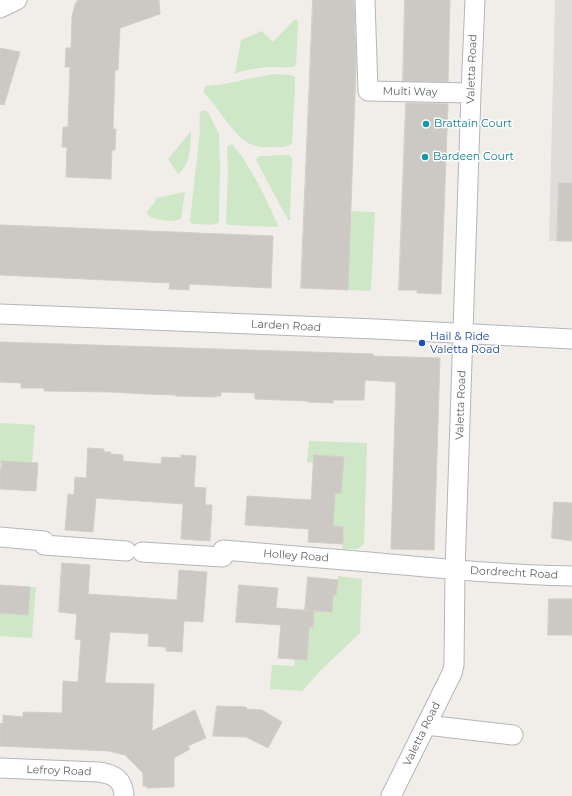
<!DOCTYPE html>
<html>
<head>
<meta charset="utf-8">
<style>
	body { margin:0 }
	canvas { display:block; background:#f1ede8 }
</style>
</head>
<body>
<canvas width="572" height="796"></canvas>
<script>
const ctx = document.querySelector('canvas').getContext('2d');
ctx.lineJoin = 'round';
function paint(path, color) { ctx.fillStyle = color; ctx.fill(path, 'evenodd'); }
function stroke(path, color, width, dash) { ctx.strokeStyle = color; ctx.lineWidth = width; ctx.lineCap = dash ? 'butt' : 'round'; ctx.setLineDash(dash || []); ctx.stroke(path); }
function label(font, color, halo, rows, align = 'center') {
  ctx.font = font + ' Montserrat,sans-serif'; ctx.lineWidth = 3; ctx.setLineDash([]); ctx.textBaseline = 'middle'; ctx.strokeStyle = halo; ctx.fillStyle = color; for (const [text, x, y, turn = 0] of rows) {
    ctx.save(); ctx.translate(x, y); ctx.rotate((+turn || 0) * Math.PI / 180); ctx.textAlign = isNaN(turn) ? turn : align; if (halo) ctx.strokeText(text, 0, 0); ctx.fillText(text, 0, 0); ctx.restore();
  }
}
paint(new Path2D(`
	M555 0H572V241H549Z`), '#e0dcda');
paint(new Path2D(`
	M295 19 297 20 298 22 296 64 295 66C289 69 280 67 273 67 260 67 247 70 235 73L241 40 262 31 273 42Z
	M273 74 291 75 295 77V86L292 143C287 148 278 147 271 147 266 147 261 148 256 146 235 141 220 108 204 93V89L206 86 225 84 248 79Z
	M202 110 208 112 219 134 220 167 219 219C219 220 219 222 218 223 215 226 198 224 193 224L191 223 190 221 200 131C200 124 198 116 202 110Z
	M191 131C191 142 190 161 183 169 182 171 180 172 178 174L168 159Z
	M232 144 243 158 259 185 278 225 277 227 230 225 226 224 228 173 227 149 228 146Z
	M284 155H289L292 158 290 218V220H288L256 160 259 156H267Z
	M185 192 181 219C173 222 159 221 151 217 149 216 147 214 146 213L155 202 156 198Z
	M343 211 375 212 371 291 348 290 349 254Z
	M0 423 35 425 32 463 2 461V468H0Z
	M309 441 367 443 364 544 358 549H342L343 527 333 526 335 493H341L344 457 314 455V463L307 462Z
	M338 576 362 579 360 633 322 669 302 691 270 689 272 665 294 666 295 660H307L309 627H313L314 611 332 612 333 595H336Z
	M30 587H36L32 638 0 636V613L28 615Z`), '#cee7c6');
const building = new Path2D(`
	M78 0H159L160 14 120 28 118 70H115L113 129H116L115 150H112L111 179 66 177 67 147H62L63 127H68L70 67H65L66 48H71L72 16 75 5Z
	M313 0H354L356 66 348 290 301 288Z
	M405 0H450L448 82 403 81Z
	M0 48 20 52 4 105 0 104Z
	M406 103 448 104 441 294 417 293V290H399Z
	M559 183H572V241H557Z
	M0 225 273 236 271 288 189 284V290L169 289 170 283 0 275Z
	M0 342 373 354V356L440 358 434 550 391 549 396 382 365 380 364 400H333V403L308 402V401L255 399V393L221 392V396H216V397L176 396V395L146 394 110 392 44 391V388H21V383L0 382Z
	M88 448 104 449V452H111L110 454 123 455V461L161 464 162 457 181 458V455L196 456 194 487 206 488 205 505H212L210 541 181 539 183 504 96 498 93 532 65 530 68 494 74 495 75 477 86 478Z
	M314 455 344 457 341 493H335L333 526 343 527V544L308 542 309 529 245 525 247 496 311 500Z
	M2 461 38 463 36 491 0 489V468H2Z
	M554 502 572 503V541L552 538Z
	M62 563 90 565 88 594 177 600 179 570 207 572 203 622 184 621 182 652 166 651V647L148 646 149 634 110 632 105 683 154 684 152 731 195 710 206 738 188 746 190 749 174 758V787L147 788V786H143V773L125 755 109 751 0 746V723L3 724V715L23 717V712L62 713 63 681 78 682 81 640 75 639 77 614 59 612Z
	M308 577 338 580 336 595H333L332 612 305 610Z
	M0 585 30 587 28 615 0 613Z
	M239 585 278 588 276 608 314 611 313 627H309L307 660 278 658 281 625 236 622Z
	M549 599H572V635H548Z
	M217 706 246 707V709L262 710 282 722 268 748 246 737 213 736Z`);
paint(building, '#ccc8c4');
stroke(building, '#d5cdc6', 1);
const minor = new Path2D(`
	M365 0 368 91 471 93
	M0 8 17 0
	M0 314 376 329 572 339
	M0 537 44 541V545L126 551
	M142 552 223 557V550C272 554 320 558 369 562 436 568 504 575 572 576
	M426 725 513 735
	M0 768 98 772C114 774 123 779 124 796
	M391 796 452 673 454 665 455 570 471 93 475 0`);
stroke(minor, '#b3b7b9', 21);
stroke(minor, '#fff', 19);
for (const [x, y, r, color] of [
	[426,124,4,"#0f9aa8"],
	[425,157,4,"#0f9aa8"],
	[422,343,4,"#1a4fb4"]
]) { const dot = new Path2D(); dot.arc(x, y, r, 0, 2 * Math.PI); ctx.fillStyle = color; ctx.fill(dot); stroke(dot, '#fff', 1.5); }
label('11px', '#5f6567', '#fff', [
	["Valetta Road",472,69,-88],
	["Multi Way",410,92,1],
	["Larden Road",286,326,3],
	["Valetta Road",461,405,-88],
	["Holley Road",296,556,4],
	["Dordrecht Road",514,573,3],
	["Valetta Road",422,734,-64],
	["Lefroy Road",59,771,2]
]);
label('11px', '#0d838f', '#fff', [
	["Brattain Court",434,124],
	["Bardeen Court",433,157]
], 'left');
label('11px', '#164399', '#fff', [
	["Hail & Ride",430,337],
	["Valetta Road",430,350]
], 'left');
</script>
</body>
</html>
